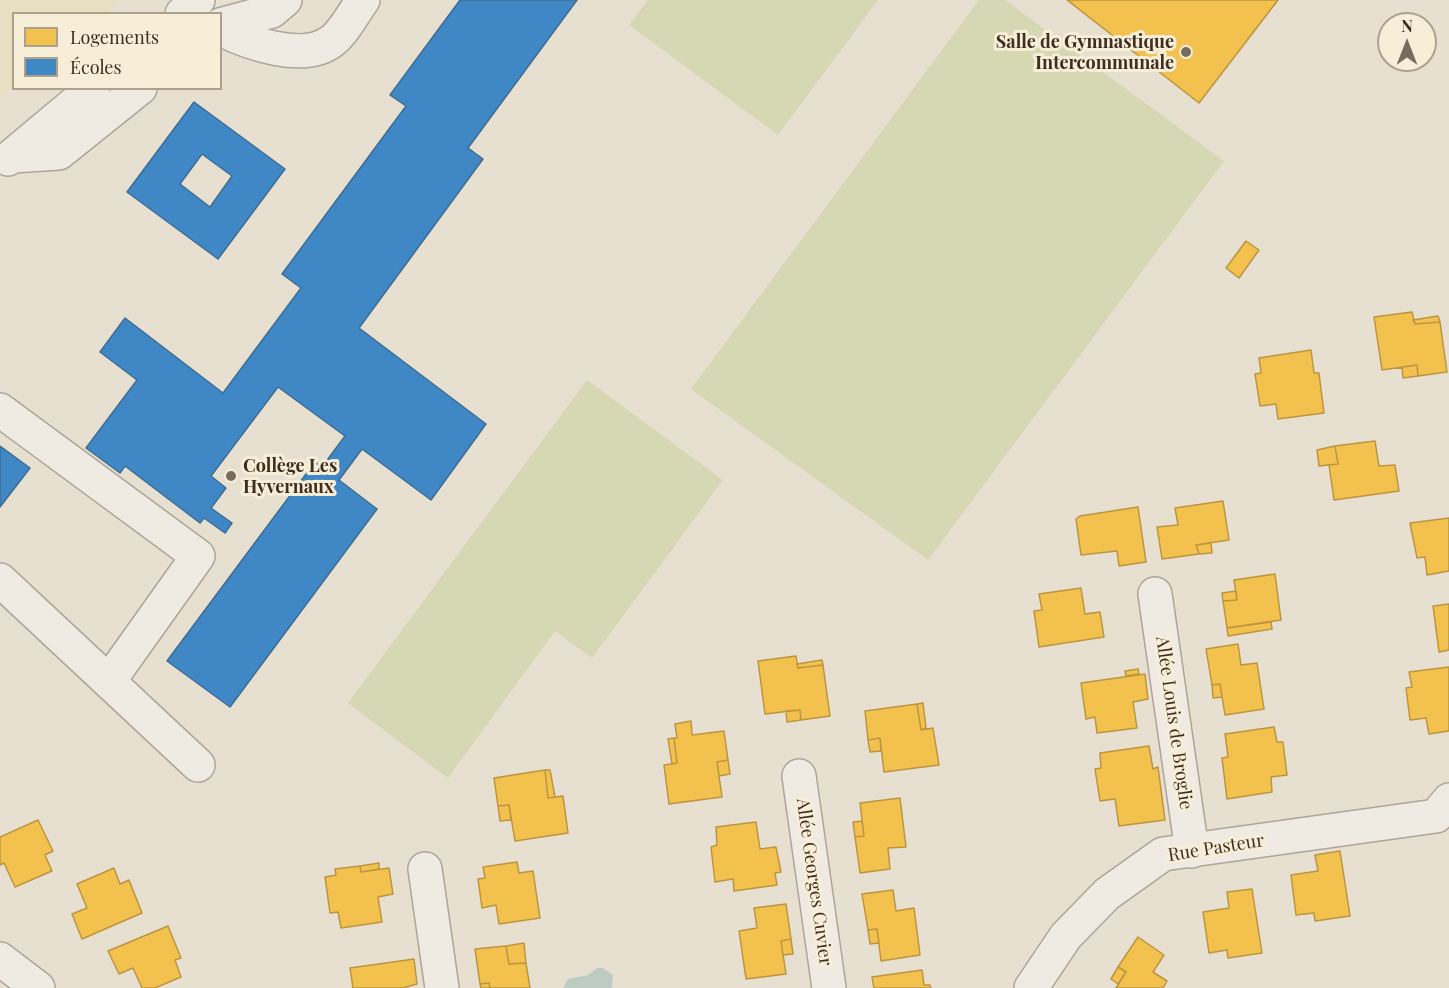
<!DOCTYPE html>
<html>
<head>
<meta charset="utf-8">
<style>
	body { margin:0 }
	#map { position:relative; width:1449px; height:988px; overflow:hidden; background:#e7e0d1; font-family:"Playfair Display",serif }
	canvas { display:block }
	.legend { position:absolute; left:12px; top:12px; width:210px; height:78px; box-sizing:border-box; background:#f7eed8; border:2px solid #ada18e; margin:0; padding:8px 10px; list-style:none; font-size:18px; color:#3d2e20 }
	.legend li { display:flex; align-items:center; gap:12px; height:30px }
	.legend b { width:30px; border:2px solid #ada18e }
	.north { position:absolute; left:1377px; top:12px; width:60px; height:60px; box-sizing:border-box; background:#f7eed8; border:2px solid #ada18e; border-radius:50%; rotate:0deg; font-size:16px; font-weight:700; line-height:24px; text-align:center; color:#3d2e20 }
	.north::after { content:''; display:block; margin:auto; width:21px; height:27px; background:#786c5e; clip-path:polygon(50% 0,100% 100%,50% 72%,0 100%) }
</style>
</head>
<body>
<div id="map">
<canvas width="1449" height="988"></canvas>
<ul class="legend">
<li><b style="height:16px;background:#f2c14e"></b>Logements</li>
<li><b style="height:16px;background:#3f88c5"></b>Écoles</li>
</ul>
<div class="north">N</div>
</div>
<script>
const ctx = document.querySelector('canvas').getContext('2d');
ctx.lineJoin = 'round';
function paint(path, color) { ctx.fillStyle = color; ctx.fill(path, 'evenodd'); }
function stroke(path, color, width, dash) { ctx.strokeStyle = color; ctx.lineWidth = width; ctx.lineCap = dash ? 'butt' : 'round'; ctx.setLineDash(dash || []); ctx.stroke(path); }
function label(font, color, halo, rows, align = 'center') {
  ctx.font = font + ' "Playfair Display",serif'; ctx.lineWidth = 6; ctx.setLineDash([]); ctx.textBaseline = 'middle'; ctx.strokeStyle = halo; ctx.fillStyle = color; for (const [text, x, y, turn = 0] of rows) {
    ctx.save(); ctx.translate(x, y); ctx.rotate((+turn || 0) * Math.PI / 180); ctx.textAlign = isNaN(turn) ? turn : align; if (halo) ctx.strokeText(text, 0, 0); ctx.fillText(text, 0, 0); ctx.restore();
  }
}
paint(new Path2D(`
	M0 0H122L105 13 14 14 13 87 0 98Z`), '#e6dfc2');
paint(new Path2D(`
	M648 0H878L778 135 629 25Z
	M979 0H1005L1224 161 928 560 691 389Z
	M587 380 723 480 592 658 555 631 448 778 348 703Z`), '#d6d7b3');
paint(new Path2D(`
	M597 968H603L613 975 612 988H563L568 979 588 975Z`), '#bcccc2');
const homes = new Path2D(`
	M1067 0H1278L1199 103Z
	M1246 241 1259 250 1239 278 1226 268Z
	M1412 312 1415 324 1440 322 1447 372 1418 376 1417 365 1382 370 1374 317Z
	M1438 316 1440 322 1415 324 1413 320Z
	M1311 350 1314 373H1319L1324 413 1278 419 1276 404 1260 406 1255 374 1261 373 1259 358Z
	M1417 365 1418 376 1403 378 1402 367Z
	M1375 441 1379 466 1395 465 1399 491 1334 500 1329 465 1338 464 1335 446Z
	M1335 446 1338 464 1319 466 1317 450Z
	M1223 501 1229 540 1196 545 1199 554 1162 559 1157 527 1178 525 1175 508Z
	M1138 507 1146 562 1119 566 1117 551 1081 555 1076 519 1080 516Z
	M1449 518V571L1427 575 1425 557 1417 558 1410 523Z
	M1211 543 1212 553 1199 554 1196 545Z
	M1275 574 1281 620 1227 628 1223 601 1237 600 1234 580Z
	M1081 588 1085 614 1100 612 1104 637 1039 647 1034 611 1042 610 1039 594Z
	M1236 591 1237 600 1223 601 1222 593Z
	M1449 604V650L1439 652 1433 606Z
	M1271 622 1272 629 1228 636 1227 628Z
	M1238 644 1241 665 1257 663 1264 709 1225 715 1220 684 1212 685 1206 649Z
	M796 656 798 668 823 665 830 716 801 720 800 710 765 714 758 661Z
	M822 660 823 665 798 668 797 664Z
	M1449 667V731L1429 734 1426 718 1410 720 1406 688 1412 687 1409 672Z
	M1138 669 1139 674 1126 676 1125 671Z
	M1145 674 1148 699 1133 702 1137 728 1097 733 1095 717 1086 719 1081 683Z
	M1220 684 1222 697 1213 698 1212 685Z
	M923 703 926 728 921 730 917 704Z
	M917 704 921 730 933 728 939 765 884 772 880 738 868 740 865 711Z
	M800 710 801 720 787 722 786 711Z
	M691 721 692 735 724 731 728 760 717 762 722 797 669 804 664 765 677 763 674 738H677L675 724Z
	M1274 727 1277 742H1283L1287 775 1271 777 1272 792 1227 799 1222 758 1228 757 1225 734Z
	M674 738 677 763 672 764 668 739Z
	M880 738 881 751 870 752 868 740Z
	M1149 746 1153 769 1158 767 1165 820 1119 826 1115 799 1100 801 1095 769 1101 768 1100 753Z
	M728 760 730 774 719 776 717 762Z
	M545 770H550L555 797 548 798Z
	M545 770 548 798 563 796 568 833 515 841 509 805 498 806 494 778Z
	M900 798 906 847 888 848 890 869 860 873 855 837 864 836 860 803Z
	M509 805 511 820 500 821 498 806Z
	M38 820 53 851 45 855 52 871 15 887 4 863 0 865V837Z
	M862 821 864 836 855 837 853 822Z
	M756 822 760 849 776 847 781 872 775 873 777 885 734 891 733 879 715 882 711 847 717 845 716 827Z
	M1340 851 1350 916 1315 921 1314 913 1296 915 1291 875 1318 871 1315 855Z
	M517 862 519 873 533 871 540 918 499 924 496 905 482 908 478 879 485 878 483 867Z
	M379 863V869L361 872 360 866Z
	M360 866 361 872 389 868 393 894 378 897 382 922 341 928 338 912 330 913 325 877 336 875 335 869Z
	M114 868 120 884 129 880 142 913 82 939 72 914 87 908 77 884Z
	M1252 889 1262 953 1228 958 1227 950 1209 953 1203 912 1229 908 1227 892Z
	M893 890 896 911 914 908 920 955 881 961 877 929 868 930 862 894Z
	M786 904 791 939 781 941 786 974 746 979 739 931 757 928 754 908Z
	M168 926 181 958 175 960 181 977 155 988H142L133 968 119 974 108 951Z
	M877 929 879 943 870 944 868 930Z
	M1138 937 1164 955 1153 972 1167 981 1163 988H1116L1126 972 1118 967Z
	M791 939 793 954 783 955 781 941Z
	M524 943 526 963 509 964 506 946Z
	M506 946 509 964 526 963 530 988H490L489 983 480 984 475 949Z
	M414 959 417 984 403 988H353L350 968Z
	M1118 967 1126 972 1118 984 1111 979Z
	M922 970 924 985H930L931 988H874L872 977Z
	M489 983 490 988H481L480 984Z`);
paint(homes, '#f2c14e');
stroke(homes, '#bc9540', 1.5);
const schools = new Path2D(`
	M460 0H577L468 148 483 159 359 328 486 424 431 500 362 449 339 480 377 509 230 707 167 661 315 462 322 467 345 436 278 387 211 476 226 488 211 508 232 523 225 533 204 518 200 523 125 466 120 473 86 448 137 380 100 352 125 318 223 393 301 288 282 274 406 106 390 95Z
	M194 102 285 169 218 259 127 192ZM202 154 232 176 210 207 180 184Z
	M0 446 30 468 0 507Z`);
paint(schools, '#3f88c5');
stroke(schools, '#3e6d94', 1.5);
const minor = new Path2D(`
	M182 14 198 0
	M220 25 272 11 285 0
	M220 29C248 43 304 63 332 41 344 32 354 12 363 0
	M12 156 59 153 140 88
	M8 159 93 88
	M0 410 198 556 109 681
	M0 580 198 765
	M1155 594 1192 851
	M799 776 829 988
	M425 869 442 988
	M0 959 38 988
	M1031 988 1066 936 1107 894 1163 854 1436 816 1449 800`);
stroke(minor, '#ada599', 36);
stroke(minor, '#efebe3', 33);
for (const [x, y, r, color] of [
	[1186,52,6,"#786c5e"],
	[231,476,6,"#786c5e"]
]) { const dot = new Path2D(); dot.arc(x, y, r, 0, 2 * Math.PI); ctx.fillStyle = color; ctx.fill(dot); stroke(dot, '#f7eed8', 2); }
label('bold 18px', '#3d2e20', '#f7eed8', [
	["Salle de Gymnastique",1174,42],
	["Intercommunale",1174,63],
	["Collège Les",243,466,"left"],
	["Hyvernaux",243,487,"left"]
], 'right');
label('18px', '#3d2e20', '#f7eed8', [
	["Allée Louis de Broglie",1174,723,82],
	["Rue Pasteur",1216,848,-9],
	["Allée Georges Cuvier",814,882,82]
]);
</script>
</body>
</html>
